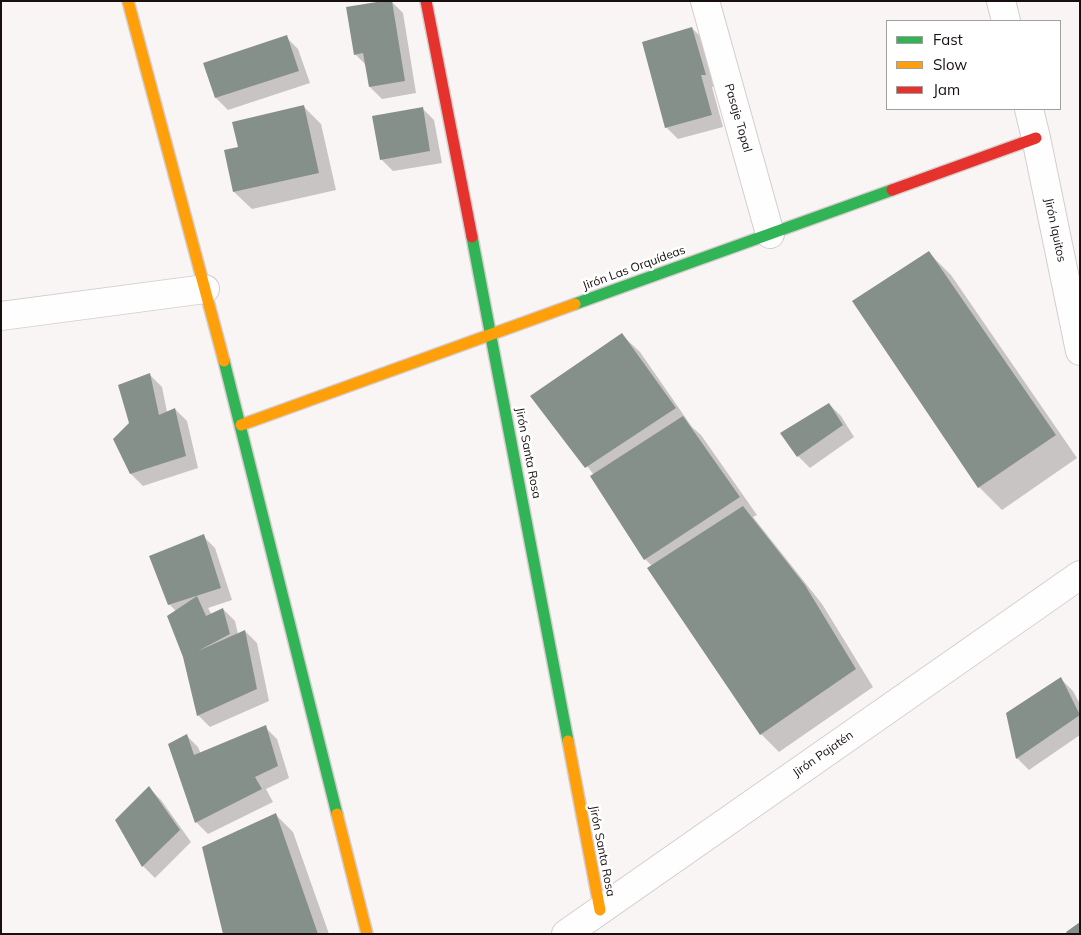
<!DOCTYPE html>
<html>
<head>
<meta charset="utf-8">
<style>
	body { margin:0 }
	#map { position:relative; width:1081px; height:935px; overflow:hidden; background:#faf5f5; font-family:Mulish,sans-serif }
	canvas { display:block }
	.frame { position:absolute; inset:0; border:2px solid #180f0f; pointer-events:none }
	.legend { position:absolute; left:886px; top:20px; width:175px; height:90px; box-sizing:border-box; background:#fff; border:1px solid #a39f9f; margin:0; padding:6px 9px; list-style:none; font-size:15px; color:#180f0f }
	.legend li { display:flex; align-items:center; gap:10px; height:25px }
	.legend b { width:25px; border:1px solid #a39f9f }
</style>
</head>
<body>
<div id="map">
<canvas width="1081" height="935"></canvas>
<div class="frame"></div>
<ul class="legend">
<li><b style="height:6px;background:#30b455"></b>Fast</li>
<li><b style="height:6px;background:#ff9f0a"></b>Slow</li>
<li><b style="height:6px;background:#e5322d"></b>Jam</li>
</ul>
</div>
<script>
const ctx = document.querySelector('canvas').getContext('2d');
ctx.lineJoin = 'round';
function paint(path, color) { ctx.fillStyle = color; ctx.fill(path, 'evenodd'); }
function stroke(path, color, width, dash) { ctx.strokeStyle = color; ctx.lineWidth = width; ctx.lineCap = dash ? 'butt' : 'round'; ctx.setLineDash(dash || []); ctx.stroke(path); }
function label(font, color, halo, rows, align = 'center') {
  ctx.font = font + ' Mulish,sans-serif'; ctx.lineWidth = 5; ctx.setLineDash([]); ctx.textBaseline = 'middle'; ctx.strokeStyle = halo; ctx.fillStyle = color; for (const [text, x, y, turn = 0] of rows) {
    ctx.save(); ctx.translate(x, y); ctx.rotate((+turn || 0) * Math.PI / 180); ctx.textAlign = isNaN(turn) ? turn : align; if (halo) ctx.strokeText(text, 0, 0); ctx.fillText(text, 0, 0); ctx.restore();
  }
}
paint(new Path2D(`
	M391 1 403 13 416 93 382 99 370 87 366 65 355 54Z
	M692 28 704 40 717 86 712 87 723 127 678 139 666 127Z
	M286 37 298 49 310 83 228 110 216 98 205 63Z
	M303 106 321 124 336 190 252 209 234 192 225 151 239 148Z
	M422 108 434 120 442 163 393 171 381 159Z
	M929 253 951 275 1077 458 1002 510 979 487 854 301Z
	M622 335 640 352 692 427 701 435 757 515 753 517 822 604 873 687 779 752 761 734 652 566 645 559 594 475 532 396Z
	M150 375 162 387 167 412 175 409 187 421 198 468 143 486 131 474 130 423Z
	M829 404 841 416 854 437 810 468 798 456Z
	M203 536 215 548 232 600 208 608 212 615 223 609 235 621 238 634 245 631 257 643 269 701 210 727 198 715 176 611 169 604Z
	M1061 679 1073 691 1080 704V735L1029 770 1017 758 1007 714Z
	M265 727 277 739 289 778 266 789 273 802 208 834 196 822 186 735 198 747 201 754Z
	M149 788 161 800 191 842 155 878 143 866 117 821Z
	M275 814 293 832 329 934H225Z`), '#0003');
paint(new Path2D(`
	M383 1H392L405 81 369 87 363 53 354 55 346 7Z
	M692 27 706 75H701L712 115 665 128 642 42Z
	M287 35 299 71 215 98 203 63Z
	M304 105 319 173 233 192 224 150 238 147 232 122Z
	M423 107 430 151 380 160 372 116Z
	M929 251 1056 435 978 488 852 301Z
	M622 333 676 408 585 468 530 396Z
	M150 373 159 415 175 408 186 456 130 474 113 439 129 423 118 385Z
	M829 403 843 425 797 457 780 433Z
	M683 416 740 497 644 560 590 476Z
	M743 506 805 585 856 669 760 735 647 568Z
	M204 534 221 588 168 605 149 556Z
	M197 596 206 616 223 608 230 634 198 651 245 630 257 689 197 716 183 657 167 616Z
	M1061 677 1080 715 1016 759 1006 713Z
	M266 725 278 766 255 777 262 789 195 823 168 744 187 734 194 755Z
	M149 786 180 830 142 867 115 820Z
	M276 813 318 934H223L202 847Z
	M1080 922V934H1067L1066 932Z`), '#86908b');
const street = new Path2D(`
	M705 1 770 234
	M1001 1 1006 21
	M1029 109 1036 138 1080 351
	M1 316 205 289
	M566 934 1080 575`);
const fast = new Path2D(`
	M472 237 568 741
	M575 304 892 190
	M224 361 337 814`);
const slow = new Path2D(`
	M128 1 224 361
	M241 425 575 304
	M568 741 600 910
	M337 814 367 934`);
const jam = new Path2D(`
	M426 1 472 237
	M892 190 1036 138`);
stroke(street, '#d5cdcd', 30);
stroke(fast, '#d5cdcd', 14);
stroke(slow, '#d5cdcd', 14);
stroke(jam, '#d5cdcd', 14);
stroke(street, '#fefefe', 28);
stroke(fast, '#30b455', 11);
stroke(slow, '#ff9f0a', 11);
stroke(jam, '#e5322d', 11);
label('12px', '#180f0f', '#fff', [
	["Pasaje Topal",738,118,74],
	["Jirón Iquitos",1055,230,78],
	["Jirón Las Orquídeas",634,268,-20],
	["Jirón Santa Rosa",528,453,79],
	["Jirón Pajatén",823,754,-35],
	["Jirón Santa Rosa",602,851,79]
]);
</script>
</body>
</html>
